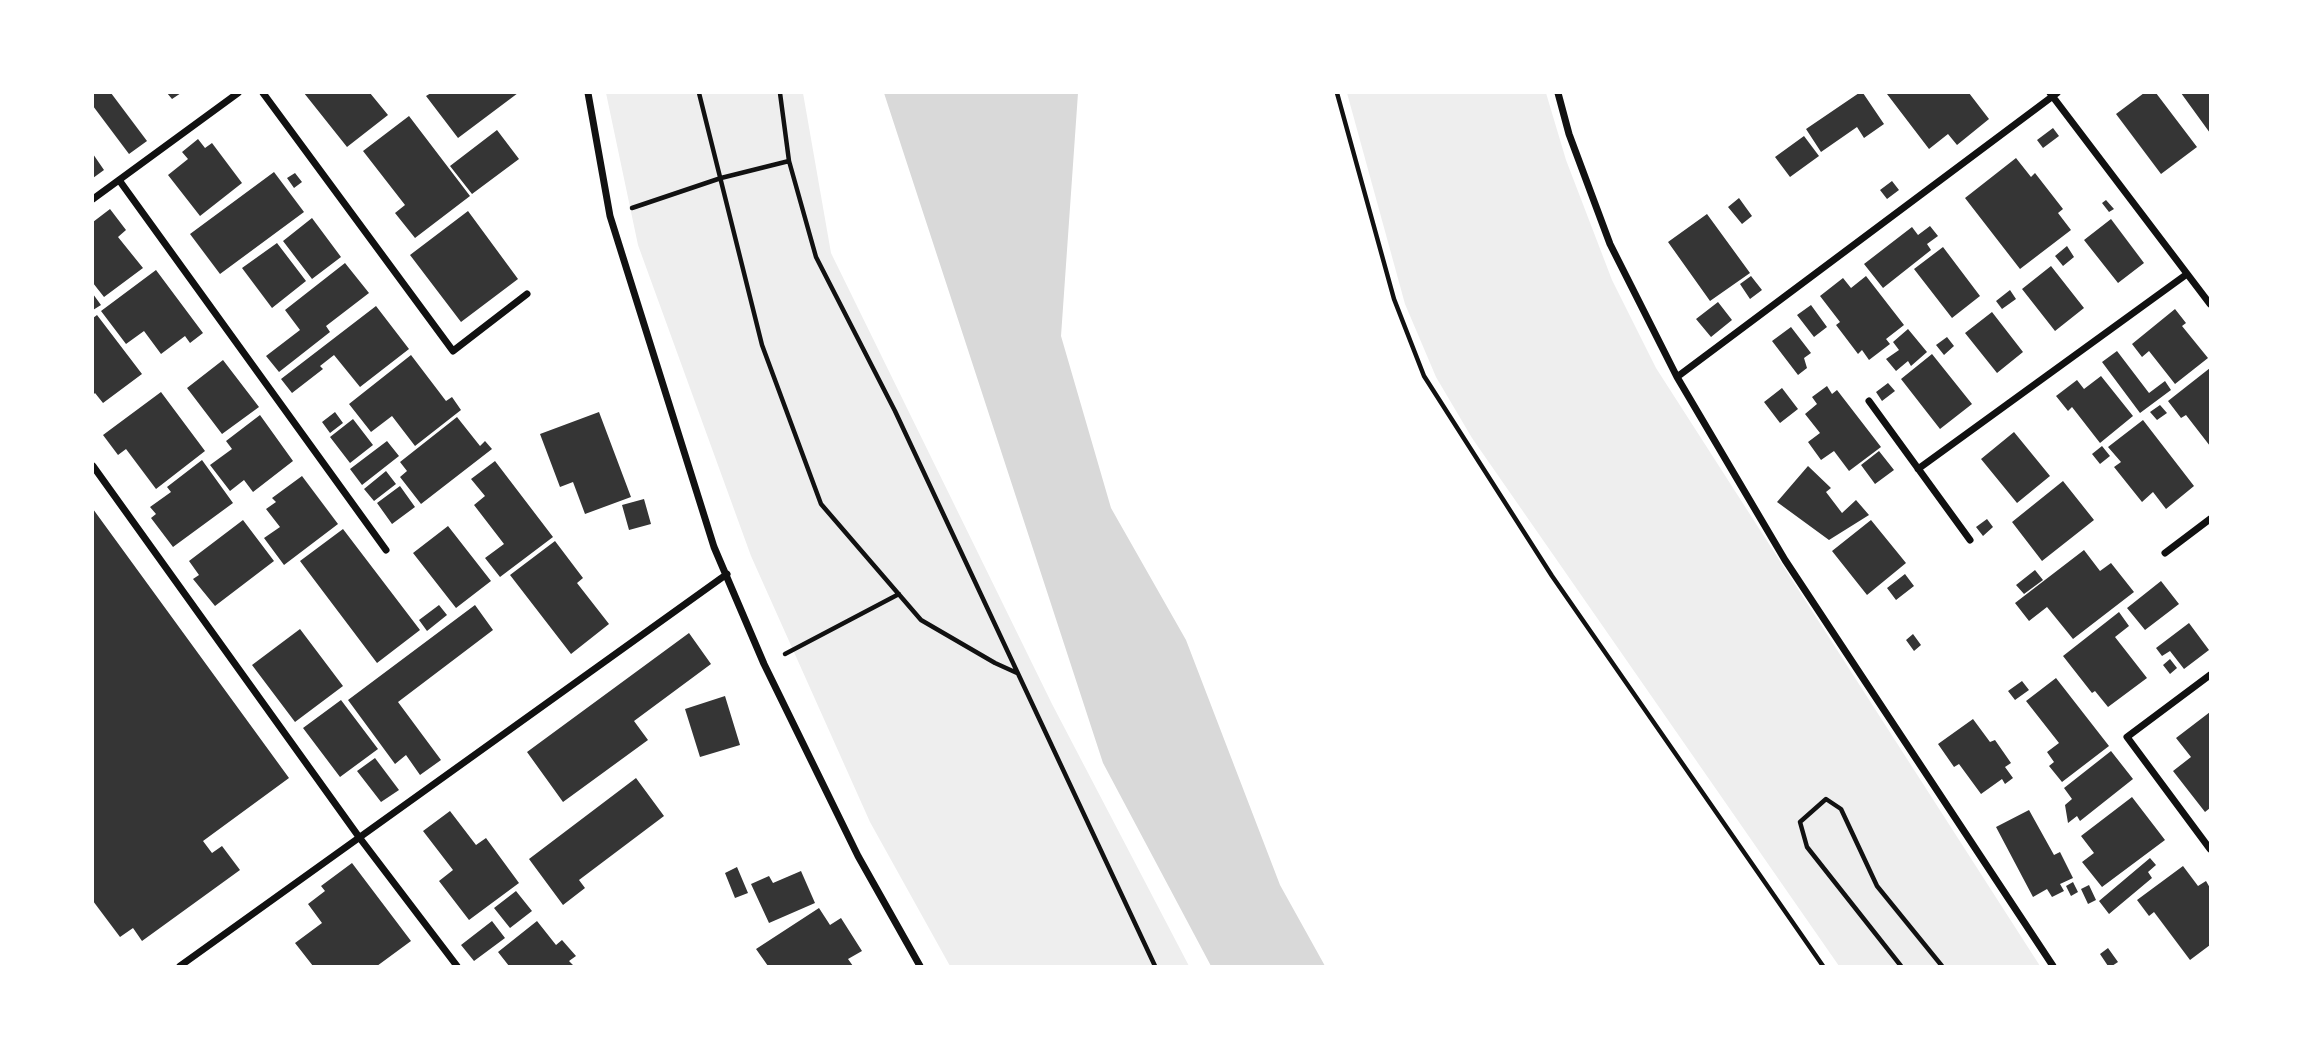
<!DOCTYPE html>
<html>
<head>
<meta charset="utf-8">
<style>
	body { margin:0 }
	#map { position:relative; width:2303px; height:1059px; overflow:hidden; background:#fff; font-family:"PT Serif",serif }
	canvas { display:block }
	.frame { position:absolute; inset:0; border:94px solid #fff; pointer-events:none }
</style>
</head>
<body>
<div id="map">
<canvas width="2303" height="1059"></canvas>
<div class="frame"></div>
</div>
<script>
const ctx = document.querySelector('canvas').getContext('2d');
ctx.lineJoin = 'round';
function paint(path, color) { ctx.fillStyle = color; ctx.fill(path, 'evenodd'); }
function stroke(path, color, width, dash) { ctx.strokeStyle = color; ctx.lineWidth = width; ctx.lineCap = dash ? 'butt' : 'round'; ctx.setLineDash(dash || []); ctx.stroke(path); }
paint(new Path2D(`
	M606 93H803L831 253 1052 704 1189 966H950L870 822 751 556 638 245Z
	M1347 93H1546L1566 160 1612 280 1656 368 2040 966H1839L1472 438 1436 377 1405 304Z`), '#eee');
paint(new Path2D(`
	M884 93H1078L1061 336 1111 508 1186 640 1280 885 1325 966H1211L1103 763Z`), '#d9d9d9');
paint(new Path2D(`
	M93 93H111L147 141 129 154 93 106Z
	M167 93H181L172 99Z
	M304 93H370L388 115 347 147Z
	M431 93H518L458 138 426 96Z
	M1859 93H1863L1884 124 1864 138 1857 127 1821 152 1806 129Z
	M1889 93H1969L1989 119 1957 145 1948 134 1929 149 1887 94Z
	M2144 93H2156L2197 147 2161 174 2116 114Z
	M2181 93H2210V133Z
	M409 116 470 196 415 238 395 213 405 205 363 151Z
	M2053 128 2059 136 2043 148 2037 140Z
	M497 130 519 159 472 194 450 166Z
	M1804 136 1819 156 1790 177 1775 157Z
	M198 139 205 148 212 143 242 183 200 216 168 175 188 159 182 152Z
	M93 154 104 170 93 178Z
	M2016 158 2031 177 2035 173 2063 209 2058 213 2071 230 2020 269 1965 198Z
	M274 172 304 212 220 274 190 234Z
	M295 173 302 182 294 188 287 178Z
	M1892 181 1899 190 1887 199 1880 190Z
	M1739 198 1752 216 1742 224 1728 207Z
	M2106 200 2114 209 2109 212 2102 203Z
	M110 209 126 230 118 237 143 268 104 297 93 283V222Z
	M468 211 518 279 461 322 410 255Z
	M1707 214 1750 273 1710 301 1668 242Z
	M312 218 341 257 312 279 283 241Z
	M2111 219 2144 263 2118 283 2084 240Z
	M1930 226 1938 236 1927 244 1931 250 1883 288 1864 264 1912 227 1918 235Z
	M277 243 306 281 272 308 242 268Z
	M2067 246 2074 257 2063 266 2055 256Z
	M1943 247 1980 296 1952 318 1914 269Z
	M345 263 369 293 326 326 330 332 279 372 266 356 300 330 285 310Z
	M2051 266 2084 308 2055 331 2022 289Z
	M156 270 203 333 190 343 185 336 161 354 144 331 126 344 101 311Z
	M1751 276 1762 290 1750 299 1740 284Z
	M1866 276 1904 325 1886 339 1890 344 1869 360 1862 350 1858 354 1836 325 1840 322 1820 296 1843 278 1851 288Z
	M2010 290 2016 299 2002 309 1996 301Z
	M93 294 101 305 93 310Z
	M1718 302 1732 320 1711 337 1696 319Z
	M1811 305 1827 327 1814 337 1797 315Z
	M376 306 409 349 360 387 334 355 320 366 323 369 292 393 281 379Z
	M2175 309 2186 323 2182 326 2208 358 2175 384 2149 351 2142 357 2132 344Z
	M1992 312 2023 352 1997 373 1965 333Z
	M97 315 142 374 103 403 95 393 93 395V318Z
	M1791 327 1811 353 1804 358 1807 368 1798 375 1772 341Z
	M1908 329 1927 352 1911 366 1908 361 1896 371 1886 359 1899 350 1893 342Z
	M1947 337 1954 346 1944 355 1936 345Z
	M2117 351 2149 393 2165 381 2171 390 2140 413 2102 362Z
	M1932 354 1972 404 1940 429 1901 379Z
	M411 355 446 401 452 397 461 410 415 446 392 416 371 432 349 404Z
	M223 360 259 407 222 434 187 388Z
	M2210 368V446L2186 415 2181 418 2168 401Z
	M2101 376 2133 416 2100 443 2072 407 2068 411 2056 396 2077 380 2084 389Z
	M1888 383 1895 391 1882 401 1876 392Z
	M1827 386 1832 394 1837 390 1881 447 1849 471 1834 451 1821 460 1808 442 1820 433 1805 414 1817 404 1812 397Z
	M1782 388 1798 409 1780 423 1764 402Z
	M161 392 205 451 156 489 126 449 118 455 103 435Z
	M2160 405 2167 413 2157 420 2150 412Z
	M335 412 343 423 330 433 322 422Z
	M599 412 631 497 585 514 573 482 560 487 540 434Z
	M260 415 293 461 253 492 244 480 230 491 210 465 232 449 226 441Z
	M457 417 480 446 485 441 492 449 421 504 400 477 407 471 400 462Z
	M353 419 373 445 350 463 330 437Z
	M2143 420 2194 486 2166 509 2153 492 2142 502 2114 467 2121 462 2108 447Z
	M2014 432 2050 476 2017 503 1981 459Z
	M387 441 399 456 362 485 350 469Z
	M2102 446 2110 456 2100 464 2092 454Z
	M1879 451 1894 470 1875 484 1861 465Z
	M202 460 233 503 173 547 151 518 156 514 150 507 171 492 167 487Z
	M495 461 553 537 500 577 485 558 504 544 474 505 485 496 471 479Z
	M1808 466 1831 488 1826 492 1842 513 1856 500 1869 515 1829 540 1777 502Z
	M386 471 396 484 374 501 364 489Z
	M302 476 338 524 284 565 264 538 280 527 266 509 276 502 272 498Z
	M2063 481 2094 520 2042 561 2012 522Z
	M400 486 415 507 392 524 377 503Z
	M644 499 651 524 629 530 622 505Z
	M93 509 289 778 203 841 212 853 222 846 240 870 142 941 133 928 120 937 93 901Z
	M1987 519 1993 527 1983 536 1976 527Z
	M243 520 274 561 215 606 193 579 199 575 189 561Z
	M1871 520 1906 563 1867 595 1832 551Z
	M448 526 491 581 456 608 413 553Z
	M343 529 420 630 377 663 300 561Z
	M555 541 583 578 577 583 609 624 571 654 510 575Z
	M2084 550 2100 571 2111 563 2134 592 2073 639 2047 607 2029 621 2015 603Z
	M2035 570 2043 580 2024 594 2016 585Z
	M1905 574 1914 586 1896 600 1887 588Z
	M2161 581 2179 604 2145 630 2127 608Z
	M439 605 447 615 427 631 419 620Z
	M475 605 493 630 398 702 441 760 420 775 406 755 395 764 348 700Z
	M2119 612 2129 626 2115 637 2147 678 2108 707 2095 691 2092 693 2063 656Z
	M2189 623 2209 650 2184 669 2170 651 2162 656 2156 648Z
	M300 629 343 686 295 722 252 665Z
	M689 633 711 664 634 721 648 740 563 802 527 752Z
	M1913 634 1921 645 1914 651 1906 640Z
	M2170 659 2177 668 2170 674 2163 665Z
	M2056 678 2109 746 2062 782 2049 766 2054 762 2047 752 2059 743 2026 701Z
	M2022 681 2029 690 2015 700 2008 691Z
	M725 696 740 745 700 757 685 709Z
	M341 700 378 749 340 777 303 728Z
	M2210 712V808L2205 812 2173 771 2191 757 2176 738Z
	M1973 719 1990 742 1995 740 2011 763 2005 767 2013 778 2005 784 2002 779 1981 794 1959 764 1954 767 1938 744Z
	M2111 751 2133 779 2080 821 2077 816 2068 823 2065 805 2072 799 2064 788Z
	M375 758 399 790 381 802 357 771Z
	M636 778 664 816 579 880 585 888 563 905 529 859Z
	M2132 797 2165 840 2102 887 2082 862 2094 853 2081 836Z
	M2029 810 2054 855 2060 852 2073 878 2060 884 2064 891 2052 897 2047 889 2033 897 1996 827Z
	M450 811 476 845 486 838 519 883 469 920 439 881 453 870 423 831Z
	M2150 858 2156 865 2148 872 2152 878 2109 914 2099 901Z
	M352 863 411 941 377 966H313L295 943 322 923 308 904 325 891 321 886Z
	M2183 866 2198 886 2206 881 2210 888V945L2190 960 2154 912 2149 916 2137 900Z
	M737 867 748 893 735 898 725 873Z
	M801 871 815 903 769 923 751 884 769 876 773 883Z
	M2073 882 2078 892 2071 896 2066 886Z
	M2089 885 2096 900 2088 904 2081 889Z
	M516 891 532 911 510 928 494 908Z
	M819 908 830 925 841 918 862 951 848 959 853 966H768L756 949Z
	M492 921 505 938 474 961 461 945Z
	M537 921 556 945 562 940 576 956 569 961 574 966H509L498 952Z
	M2108 948 2118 962 2112 966H2108L2100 954Z`), '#353535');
stroke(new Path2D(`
	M699 93 762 345 821 504 921 620 995 663 1017 673
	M780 93 789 161 816 257 895 411 1155 966
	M1337 93 1394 299 1424 376 1552 576 1823 966
	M632 208 721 178 789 161
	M785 654 899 594
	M1901 966 1807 847 1800 822 1826 799 1841 809 1877 886 1942 966`), '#111', 4.5);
stroke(new Path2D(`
	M263 93 453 351 527 294
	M588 93 610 216 714 547 764 664 858 856 920 966
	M1558 93 1569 134 1610 244 1677 377 1785 560 2053 966
	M2050 93 2210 304
	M119 180 386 550
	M93 199 238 93
	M1677 377 2057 93
	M1869 401 1970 540
	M93 466 359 837 457 966
	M1918 469 2187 274
	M2165 553 2210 519
	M2210 675 2127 737 2210 849
	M180 966 727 574`), '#111', 7);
</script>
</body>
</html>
